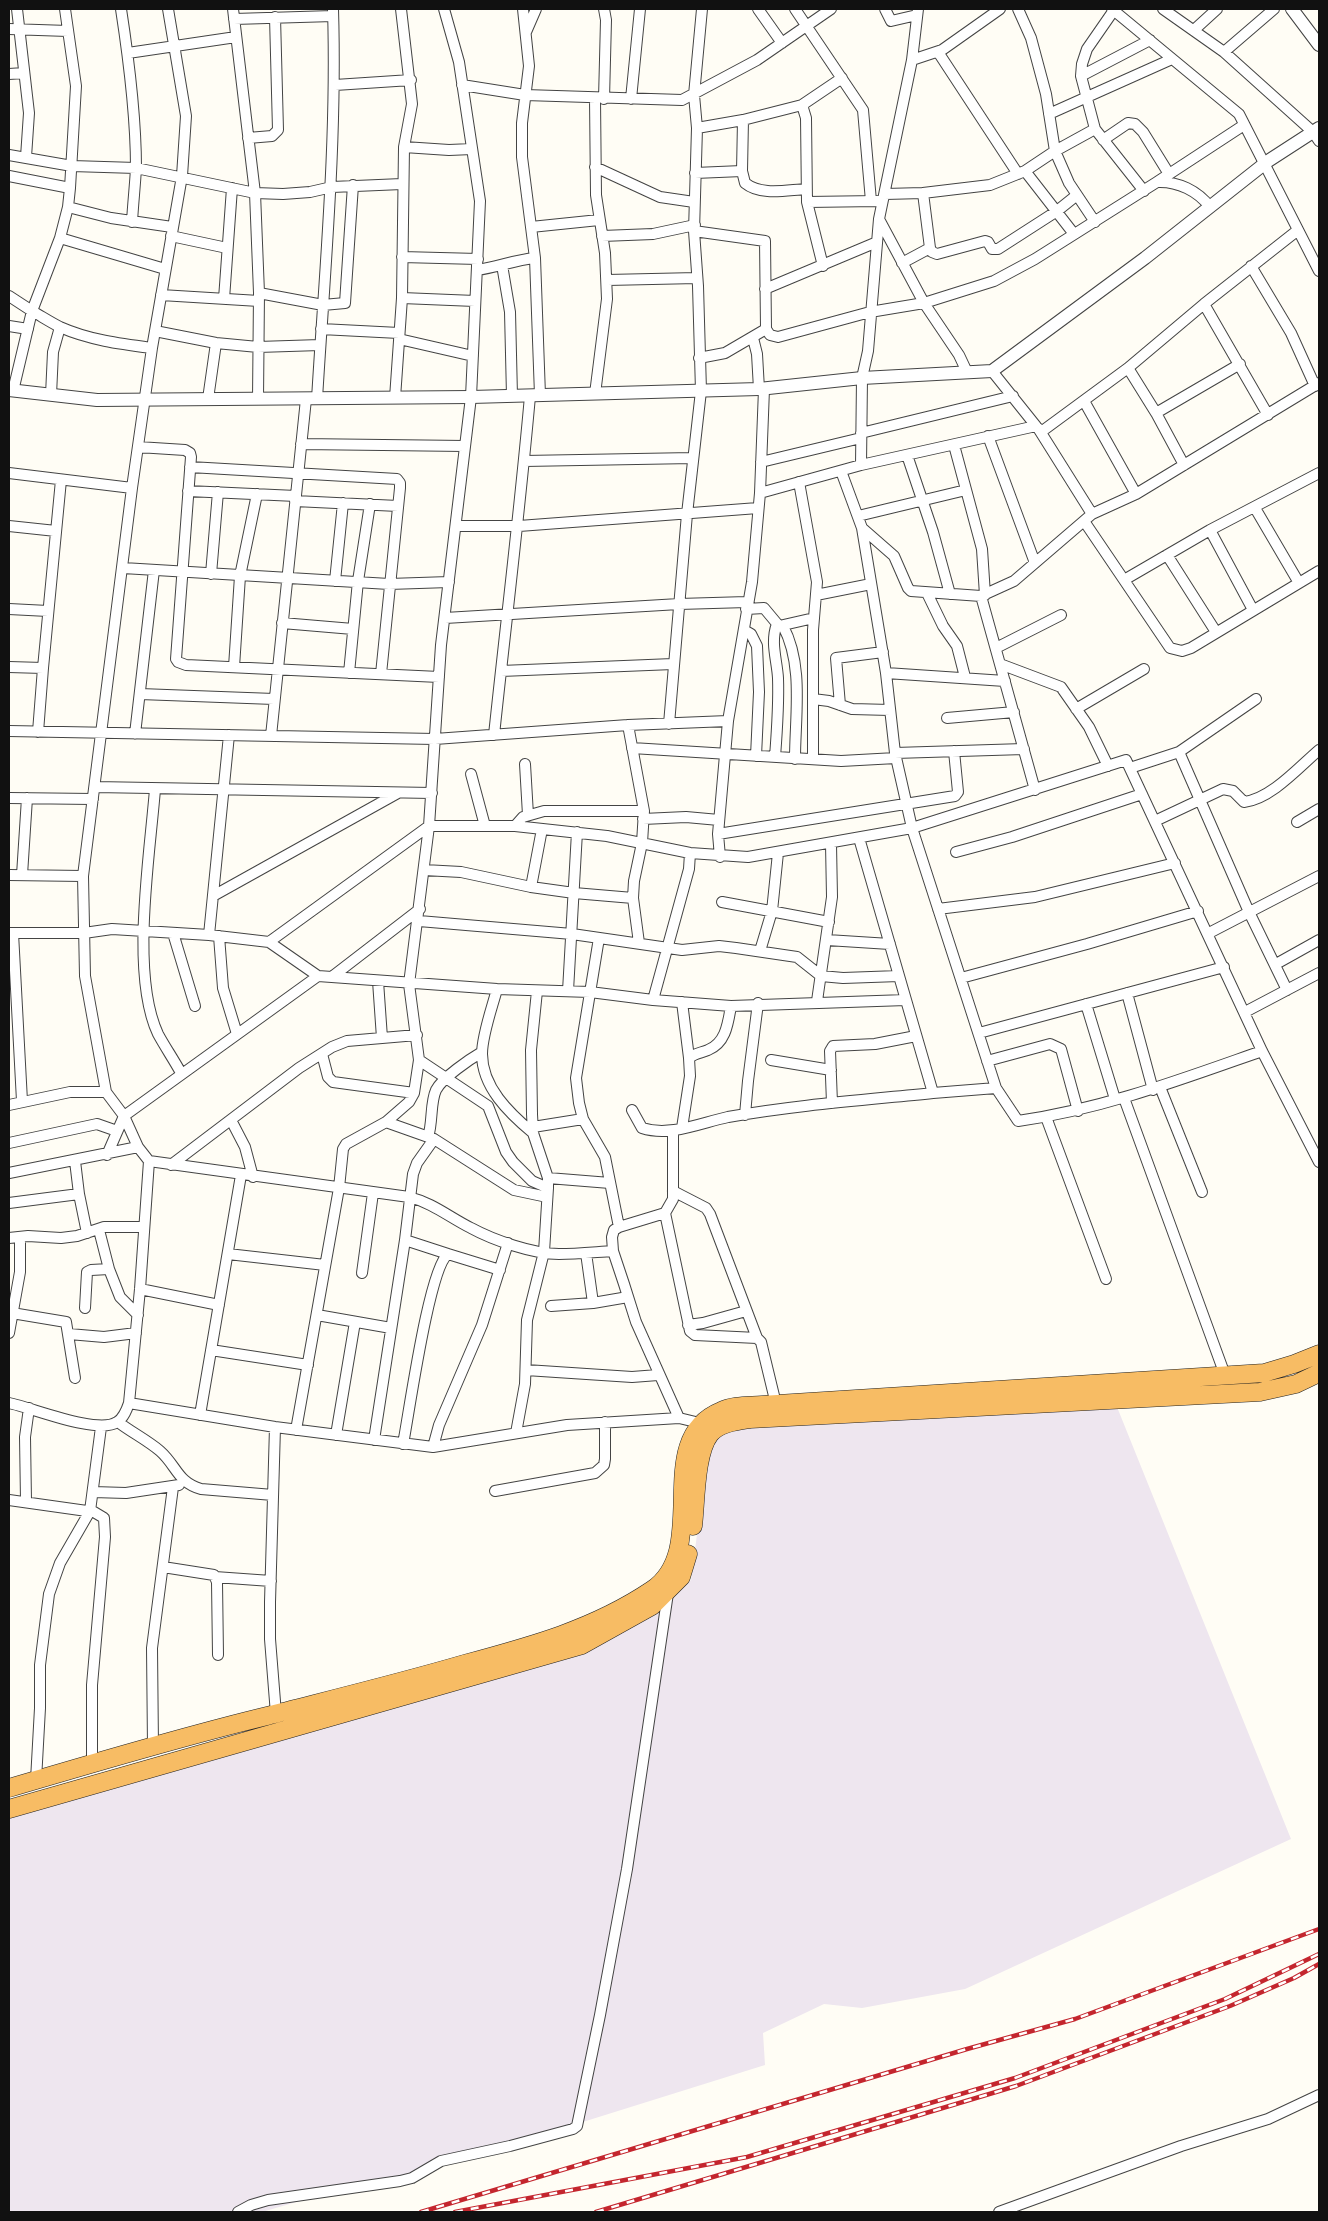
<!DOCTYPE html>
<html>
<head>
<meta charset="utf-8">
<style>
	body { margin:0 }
	#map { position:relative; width:1328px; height:2221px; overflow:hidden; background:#fffdf5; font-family:"IBM Plex Serif",serif }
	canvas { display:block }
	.frame { position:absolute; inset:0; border:10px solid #111; pointer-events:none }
</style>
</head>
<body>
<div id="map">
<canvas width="1328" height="2221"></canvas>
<div class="frame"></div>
</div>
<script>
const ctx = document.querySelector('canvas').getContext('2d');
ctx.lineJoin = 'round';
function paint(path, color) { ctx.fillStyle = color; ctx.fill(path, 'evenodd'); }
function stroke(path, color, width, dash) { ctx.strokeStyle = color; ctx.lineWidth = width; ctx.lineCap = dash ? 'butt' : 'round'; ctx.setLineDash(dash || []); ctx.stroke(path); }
paint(new Path2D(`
	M1115 1402 1291 1839 965 1989 862 2008 824 2004 763 2033 765 2065 375 2187 324 2194 262 2212H9V1808L657 1610 691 1580 706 1466 714 1437 745 1428Z`), '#eee6ef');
const minor = new Path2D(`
	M17 9 29 113 26 157
	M65 9 76 86 70 188 68 207 60 238 32 311C41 316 50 322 60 327 89 340 121 344 152 348
	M121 9C129 61 136 115 136 168 135 186 133 204 132 222
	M233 9 255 193 283 194 310 192 332 187 402 184
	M523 9 529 66 522 123V157L535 258 540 395
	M604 9 606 20 604 99
	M758 9 782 43
	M795 9 863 110 871 201
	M885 9 891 21 917 15
	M1018 9 1031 38 1046 94 1055 151 1069 183 1095 222
	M1112 9 1239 114 1319 271
	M1163 9 1224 52 1313 132 1319 141
	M1114 10 1087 49 1082 64 1081 76 1095 129 1144 191
	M234 19 333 16
	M9 29 68 31
	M1194 30 1217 9
	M526 32 536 9
	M938 52 1018 174
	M1224 52 1274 9
	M128 53 236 37
	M912 60 942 50 1000 9
	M9 74 24 73
	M1081 76 1150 40
	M335 85 411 80
	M462 85 525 95 682 100 757 60 831 9
	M631 99 640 9
	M802 105 806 118 807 202 823 266
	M1049 114 1172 59
	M743 120 742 171 745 183C761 196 786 190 806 189
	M697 128 743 120 802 105 842 78
	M248 138 272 136 278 130 275 17
	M1103 140 1128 123 1135 124 1143 132 1169 174
	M404 147 449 150 472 149
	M9 155 72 166 136 168 255 193 259 293 258 399
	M595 167 660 197 694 202
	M1025 171 1074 234
	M695 173 742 171
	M9 176 70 188
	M1157 182 1244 125
	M923 193 930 248 932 252 937 254 985 241 988 242 992 249H998L1057 211 1077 195
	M885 194 923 193 990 185 1025 171 1055 151 1095 129
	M807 202 878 201
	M68 207 111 218 172 227
	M879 219 924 303 959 355 967 372
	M531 227 599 220
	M694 231 765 241 766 329 770 335 778 337 870 312 924 303 994 281 1035 259 1157 182C1178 181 1198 191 1210 207
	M171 236 227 248
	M602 236 653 234 695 225
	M60 238 165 269
	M402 257 478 259
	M902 263 930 248
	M502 265 510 312 512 396
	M1251 266 1291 333 1315 386
	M477 270C497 267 515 260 535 258
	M607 280 697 278
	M765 289 877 242
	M259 293 323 305 345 303 353 185
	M161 295 259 301
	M9 296 32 311 13 391
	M402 298 475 301
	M224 299 232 188
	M1204 304 1268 415
	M9 326 28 329
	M321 329 399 333
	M155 331 216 343 258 347 320 345
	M753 338 757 354 759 389
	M399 339 473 356
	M699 358 725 353 766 329
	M1128 368 1156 413 1184 465
	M595 394 607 299 605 253 596 195 595 99
	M51 395 53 352 60 327
	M395 398 402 298 404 147 412 104 401 9
	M208 399 216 343
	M317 399C325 267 337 140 333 9
	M1084 401 1136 494
	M1156 413 1240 364
	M1041 432 1128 368 1204 304 1298 230
	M861 433 1013 396
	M988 436 1035 563
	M301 444 465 446
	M954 445 982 549 985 595
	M138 447 185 450 190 453 191 457 176 659 178 662 186 665 439 677
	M907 455 933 532 950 594
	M524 461 693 458
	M761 462 861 438
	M861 465 862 378 868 351 879 219 912 60 918 9
	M190 467 397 479 400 483V488L381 674
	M841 471 862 528 886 673 895 753 912 828 996 1088 933 1093
	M9 473 132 488
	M799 482 817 582 813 630V759
	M188 491 296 496
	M760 493 861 465 1036 426 992 371
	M295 501 398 506
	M1255 508 1299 583
	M1092 514 1136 494 1319 383
	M858 516 966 490
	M1084 521 1170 648 1182 651 1191 648 1319 571
	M9 526 56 531
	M456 526H519L758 508
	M862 528 894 556 908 588 911 591 981 596 1035 790
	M1210 530 1253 610
	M1167 555 1216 632
	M123 568 389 584 449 582
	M211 574 218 492
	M1124 580 1210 530 1319 473
	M335 581 343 503
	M927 593 943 626 957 646 965 677
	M816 595 871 584
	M981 596 1014 581 1092 514 1038 428
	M9 609 48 611
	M746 609 764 608 779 626 814 618
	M445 618 679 604 747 602
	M282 623 353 629
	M783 626C804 665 795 716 795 759
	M744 630 751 634 757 646 759 692 756 756
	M996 648 1061 615
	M1000 664 1061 687 1089 727 1108 766
	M9 667 43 668 38 732
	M234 667 240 576 257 494
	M43 668 61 480
	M501 671 673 664
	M349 673 358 581 370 504
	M886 673 1005 681
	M140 694 274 699
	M813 699 829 701 852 709 890 710
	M840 705 836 658 883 652
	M1076 709 1144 669
	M947 718 1014 712
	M669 724 687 514 701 391 698 286 694 231 697 128 694 95 702 9
	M628 725 644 811 642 843 634 881 633 898 639 943
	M9 731 435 739 628 725 728 721
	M135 734 154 570
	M494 735C506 622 520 509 530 396
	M271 736 306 399
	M632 748 841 761 896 758
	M1179 752 1249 912 1287 990
	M895 753 1024 749
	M775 757C777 731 779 705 778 678 777 660 770 642 777 624
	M525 764 528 815
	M1130 768 1179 752 1256 699
	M471 774 485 826
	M95 787 432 793
	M155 789C150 855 130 974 158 1034 165 1047 174 1060 181 1073
	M9 798 93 799
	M643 819 686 817 719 820
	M1155 821 1223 789 1233 791 1244 802C1271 799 1299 767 1319 750
	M1297 822 1319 809
	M515 826 523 817 544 811H644
	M718 834 955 796 958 792 954 751
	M956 852 1012 837 1142 794
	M720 857 718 834 728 721 752 582 760 493 764 389
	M424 870 461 872 531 887 574 893 633 898
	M9 875 83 876
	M22 875 27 798
	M531 887 542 829
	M213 896 398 793
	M722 902 829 922
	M938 909 1035 897 1175 863
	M419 921 572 934 682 950 719 946 736 948 797 957 821 976 843 978 899 976
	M9 933H84L112 929 209 935 269 942 318 976
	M13 933 22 1101
	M173 933 195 1006
	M1209 933 1319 876
	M209 935 229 735
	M219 936 223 988 237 1034
	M599 938 576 1078 579 1103 583 1119 605 1157 619 1227
	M827 940 890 944
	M269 942 429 826H515L607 836 690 853 748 857 912 828 1126 760 1262 1051 1319 1162
	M760 951 772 911 778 853
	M1276 964 1319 940
	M333 976 420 909
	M961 978 1087 944 1198 911
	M378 981 382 1038
	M497 989C492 1008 482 1035 482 1054 482 1087 509 1113 533 1133
	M568 991 577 832
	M1127 993 1153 1090
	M817 1001 832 897 831 844
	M682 1002 689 1058
	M1086 1004 1115 1099
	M731 1006 906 1000
	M1245 1012 1319 973
	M979 1033 1224 967
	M322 1054 328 1077 333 1082 414 1093
	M419 1060 488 1106 506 1152 513 1162 532 1181 548 1188
	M771 1060 831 1070
	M987 1061 1050 1044 1061 1049 1078 1111
	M1160 1087 1202 1192
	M996 1088 1018 1121C1103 1109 1182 1079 1262 1051
	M1124 1098 1225 1375
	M832 1103 830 1051 833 1046 875 1044 916 1036
	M9 1105 70 1092H106
	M632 1110 642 1128C670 1137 700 1123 728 1117 796 1105 865 1100 933 1093L859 838
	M745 1115 748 1081 758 1003
	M1046 1117 1106 1279
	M231 1120 245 1147 253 1177
	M386 1122 434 1139 514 1190 547 1197
	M533 1127 583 1119
	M682 1128 690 1076 689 1058C695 1053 701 1053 708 1050 726 1043 728 1023 731 1006L653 1000 689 869 690 853
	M673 1131V1199L665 1213 619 1227 614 1230 612 1237 613 1251 624 1284 636 1322 679 1418
	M428 1137C433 1122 430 1103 436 1090 442 1078 470 1059 482 1052
	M9 1143 97 1124 117 1131
	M107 1155 124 1116 318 976 497 989 590 992 653 1000
	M75 1161 79 1194 87 1233
	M149 1161 409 1197C433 1203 449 1217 471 1228 493 1240 533 1254 559 1254 577 1254 596 1252 613 1251
	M171 1165 299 1068 332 1047 347 1041 417 1035
	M9 1173 138 1147
	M548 1178 610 1183
	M673 1191 706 1208 710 1214 757 1338
	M9 1203 79 1194
	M665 1213 690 1331 695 1335 757 1338 761 1342 776 1404
	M99 1230 109 1269 120 1297 138 1315
	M9 1238 28 1236 61 1238 77 1236 104 1227H144
	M405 1240 448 1254
	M586 1253 593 1303
	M228 1254 325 1265
	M362 1273 373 1193
	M140 1289 219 1305
	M551 1306 593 1303 628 1297
	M85 1308 87 1272 91 1270 109 1269
	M12 1313 66 1322 75 1378
	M317 1315 391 1328
	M688 1325 703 1323 746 1311
	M9 1333 20 1272V1237
	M69 1334 104 1337 136 1333
	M211 1350 308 1365
	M526 1370 632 1377 658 1375
	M9 1403C33 1408 98 1435 117 1422 124 1418 127 1409 129 1403L140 1289 149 1161 138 1147 124 1116 106 1092 85 976 83 876 132 488 152 348 182 176 186 116 168 9
	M129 1403 275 1427 433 1447 567 1425 679 1418 704 1424
	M200 1415 241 1175
	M118 1422C131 1432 147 1440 160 1451 177 1466 177 1482 201 1489L273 1495
	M275 1427 270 1602V1639L276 1714
	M296 1430 339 1188 343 1149 346 1144 386 1122 409 1102 414 1093 419 1060 409 984 429 826 441 645 471 397 480 201 459 62 444 9
	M516 1433 525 1384 527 1320 544 1252 548 1188V1178L533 1133 532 1114 531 1050 537 991
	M336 1435 355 1322
	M374 1440 405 1240 413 1174 417 1163 434 1139
	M403 1444C409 1414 429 1268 448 1254L500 1270
	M433 1447 439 1425 482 1325 508 1243
	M495 1491 595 1473 604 1465 605 1459V1422
	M93 1492 126 1493 179 1485
	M9 1500 94 1512 104 1518 105 1537 92 1685V1764
	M26 1501 25 1437 29 1408
	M163 1567 214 1575 217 1582 218 1655
	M215 1577 271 1581
	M153 1747 152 1648 173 1487
	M36 1780 40 1708V1665L49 1594 60 1563 90 1511 101 1427
	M238 2212 251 2205 268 2200 400 2181 412 2178 441 2161 510 2146 573 2129 577 2126 600 2015 627 1869 668 1593
	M999 2212 1181 2146 1268 2119 1319 2095`);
const tertiary = new Path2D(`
	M1292 9 1319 45
	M9 390 97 400 471 397 759 389 862 378 992 371 1145 258 1268 161 1319 128`);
const trunk = new Path2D(`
	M693 1526C696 1502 695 1453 710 1434 719 1423 737 1421 750 1419L1260 1392 1296 1384 1319 1373
	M9 1788C94 1763 180 1737 267 1716 333 1699 399 1683 464 1664 531 1646 594 1629 652 1590 713 1549 650 1440 721 1411 733 1405 748 1406 762 1405L1264 1373 1294 1364 1319 1354
	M9 1809 582 1645 652 1606 681 1577 688 1554`);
stroke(minor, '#444', 12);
stroke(tertiary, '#444', 14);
stroke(trunk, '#222', 19);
stroke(minor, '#fff', 10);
stroke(tertiary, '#fff', 12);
stroke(trunk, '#f7bc64', 18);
const rail = new Path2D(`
	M421 2212 967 2049 1075 2019 1319 1929
	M455 2212 747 2157 1015 2078 1225 1999 1319 1954
	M596 2212 1016 2086 1230 2006 1294 1978 1319 1964`);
stroke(rail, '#c4262e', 4.5);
stroke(rail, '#fff', 2.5, [8]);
</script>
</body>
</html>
